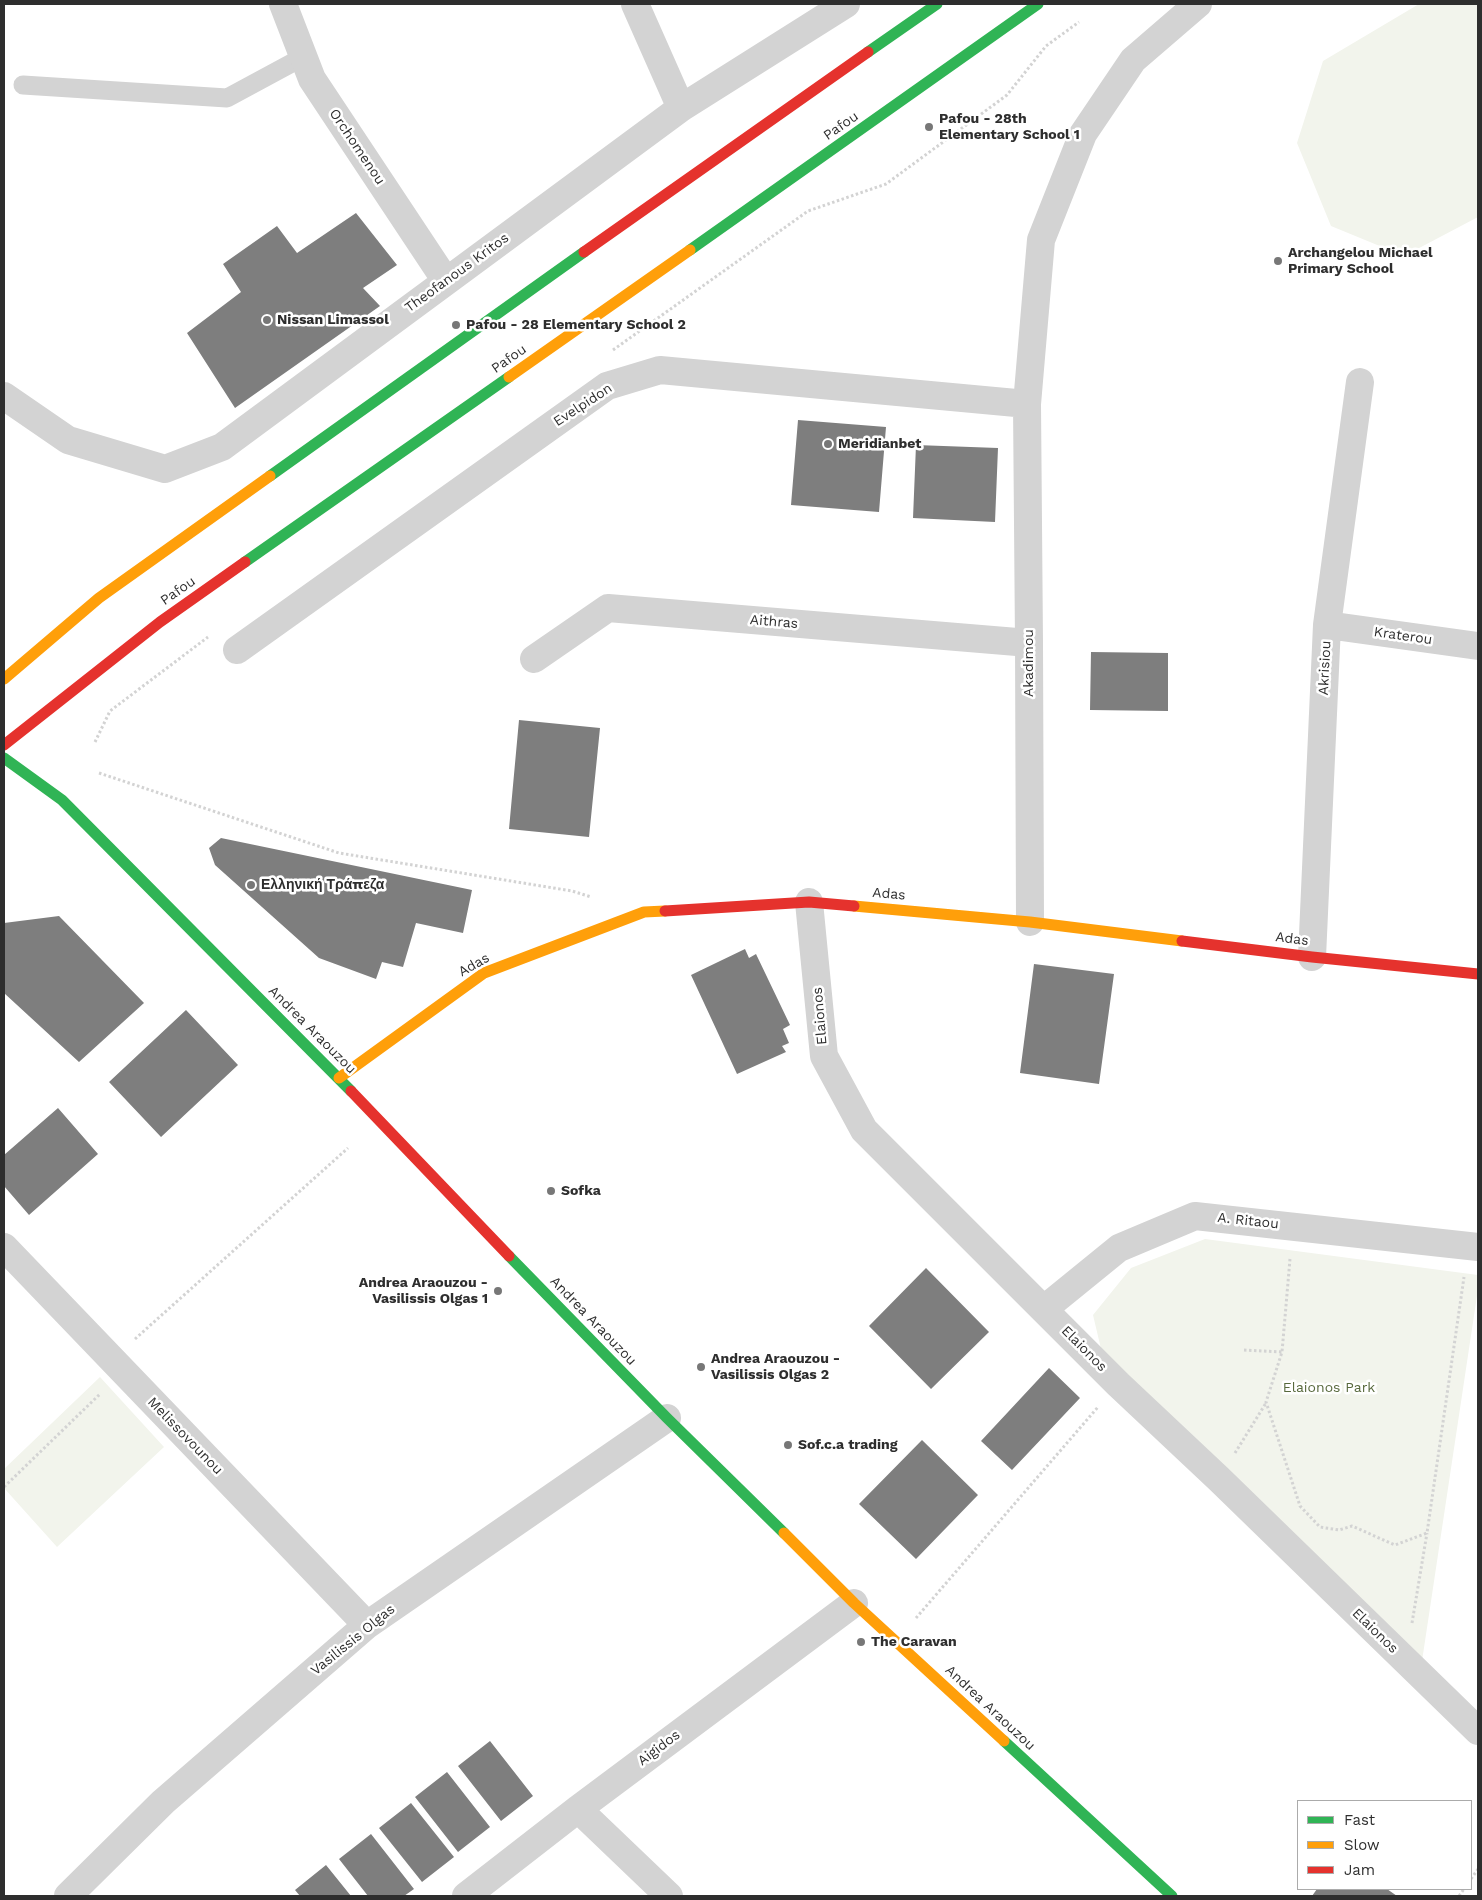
<!DOCTYPE html>
<html>
<head>
<meta charset="utf-8">
<style>
	body { margin:0 }
	#map { position:relative; width:1482px; height:1900px; overflow:hidden; background:#fff; font-family:"Work Sans",sans-serif }
	canvas { display:block }
	.frame { position:absolute; inset:0; border:5px solid #2e2e2e; pointer-events:none }
	.legend { position:absolute; left:1297px; top:1800px; width:175px; height:90px; box-sizing:border-box; background:#fff; border:1px solid #ababab; margin:0; padding:6px 9px; list-style:none; font-size:15px; color:#2e2e2e }
	.legend li { display:flex; align-items:center; gap:10px; height:25px }
	.legend b { width:25px; border:1px solid #ababab }
</style>
</head>
<body>
<div id="map">
<canvas width="1482" height="1900"></canvas>
<div class="frame"></div>
<ul class="legend">
<li><b style="height:6px;background:#30b455"></b>Fast</li>
<li><b style="height:6px;background:#ff9f0a"></b>Slow</li>
<li><b style="height:6px;background:#e5322d"></b>Jam</li>
</ul>
</div>
<script>
const ctx = document.querySelector('canvas').getContext('2d');
ctx.lineJoin = 'round';
function paint(path, color) { ctx.fillStyle = color; ctx.fill(path, 'evenodd'); }
function stroke(path, color, width, dash) { ctx.strokeStyle = color; ctx.lineWidth = width; ctx.lineCap = dash ? 'butt' : 'round'; ctx.setLineDash(dash || []); ctx.stroke(path); }
function label(font, color, halo, rows, align = 'center') {
  ctx.font = font + ' "Work Sans",sans-serif'; ctx.lineWidth = 5; ctx.setLineDash([]); ctx.textBaseline = 'middle'; ctx.strokeStyle = halo; ctx.fillStyle = color; for (const [text, x, y, turn = 0] of rows) {
    ctx.save(); ctx.translate(x, y); ctx.rotate((+turn || 0) * Math.PI / 180); ctx.textAlign = isNaN(turn) ? turn : align; if (halo) ctx.strokeText(text, 0, 0); ctx.fillText(text, 0, 0); ctx.restore();
  }
}
paint(new Path2D(`
	M1419 4H1478V217L1404 256 1331 226 1297 143 1323 61Z
	M1205 1239 1478 1275V1289L1422 1661 1102 1353 1093 1315 1131 1268Z
	M100 1377 164 1447 57 1547 4 1488V1469Z`), '#f2f4ec');
paint(new Path2D(`
	M356 213 397 265 363 288 380 306 235 408 187 333 241 292 223 264 277 226 297 253Z
	M798 420 886 427 879 512 791 505Z
	M916 445 998 448 995 522 913 518Z
	M1091 652 1168 653V711L1090 710Z
	M519 720 600 728 589 837 509 829Z
	M221 838 472 890 463 933 416 923 403 967 382 962 376 979 319 958 215 865 209 848Z
	M59 916 144 1003 79 1062 4 993V923Z
	M745 949 749 958 756 954 790 1025 783 1029 789 1043 782 1046 786 1052 737 1074 691 975Z
	M1034 964 1114 974 1099 1084 1020 1073Z
	M186 1010 238 1065 161 1137 109 1082Z
	M58 1108 98 1154 29 1215 4 1186V1155Z
	M926 1268 989 1332 931 1389 869 1326Z
	M1049 1368 1080 1398 1012 1470 981 1441Z
	M922 1440 978 1495 916 1559 859 1504Z
	M490 1741 533 1796 501 1821 458 1766Z
	M447 1772 490 1827 458 1852 415 1797Z
	M411 1803 454 1857 422 1882 379 1828Z
	M371 1834 414 1889 404 1896H368L339 1859Z
	M326 1865 351 1896H300L295 1890Z
	M1317 1889H1387L1397 1896H1312Z`), '#7e7e7e');
stroke(new Path2D(`
	M613 350 808 211 886 184 1007 95 1046 46 1079 22
	M95 742 110 711 208 637
	M99 773 339 853 572 891 591 897
	M1290 1259 1282 1352 1266 1402 1300 1506 1320 1527 1339 1530 1352 1526 1395 1545 1427 1533 1464 1277
	M135 1339 348 1148
	M1244 1350 1282 1352
	M1235 1453 1266 1403
	M4 1487 100 1394
	M916 1618 1098 1407
	M1412 1623 1427 1533
	M1471 1879 1478 1869
	M1459 1896 1464 1889`), '#d3d3d3', 3, [2.5, 2.5]);
stroke(new Path2D(`
	M23 85 227 98 303 57`), '#d3d3d3', 19);
stroke(new Path2D(`
	M283 4 312 79 446 281
	M635 4 681 108
	M4 396 68 440 165 469 222 447 681 108 846 4
	M1327 625 1478 646
	M237 650 607 386 660 370 1027 404
	M534 659 608 608 1029 643
	M809 902 824 1056 864 1130 1118 1384 1219 1479 1478 1731
	M1030 922 1029 643 1027 404 1041 240 1083 134 1133 60 1198 4
	M1312 957 1327 625 1360 382
	M4 1247 367 1625
	M1044 1309 1119 1248 1195 1216 1478 1247
	M578 1809 669 1896
	M68 1896 163 1802 367 1625 667 1418
	M466 1896 578 1809 854 1603`), '#d3d3d3', 28);
stroke(new Path2D(`
	M868 52 937 4
	M690 250 1038 4
	M270 476 584 252
	M245 562 509 377
	M4 758 62 800 351 1091
	M509 1256 667 1418 784 1533
	M1004 1741 1172 1896`), '#30b455', 11);
stroke(new Path2D(`
	M509 377 690 250
	M4 679 99 598 270 476
	M854 906 1030 922 1182 941
	M339 1078 484 973 644 912 665 911
	M784 1533 854 1603 1004 1741`), '#ff9f0a', 11);
stroke(new Path2D(`
	M584 252 868 52
	M4 745 160 622 245 562
	M665 911 809 902 854 906
	M1182 941 1312 957 1478 974
	M351 1091 509 1256`), '#e5322d', 11);
for (const [x, y, r, color] of [
	[929,127,5,"#777"],
	[1278,261,5,"#777"],
	[267,320,5,"#777"],
	[456,325,5,"#777"],
	[828,444,5,"#777"],
	[251,885,5,"#777"],
	[551,1191,5,"#777"],
	[498,1291,5,"#777"],
	[701,1367,5,"#777"],
	[788,1445,5,"#777"],
	[861,1642,5,"#777"]
]) { const dot = new Path2D(); dot.arc(x, y, r, 0, 2 * Math.PI); ctx.fillStyle = color; ctx.fill(dot); stroke(dot, '#fff', 2); }
label('bold 14px', '#2e2e2e', '#fff', [
	["Pafou - 28th",939,119],
	["Elementary School 1",939,135],
	["Archangelou Michael",1288,253],
	["Primary School",1288,269],
	["Nissan Limassol",277,320],
	["Pafou - 28 Elementary School 2",466,325],
	["Meridianbet",838,444],
	["Ελληνική Τράπεζα",261,885],
	["Sofka",561,1191],
	["Andrea Araouzou -",488,1283,"right"],
	["Vasilissis Olgas 1",488,1299,"right"],
	["Andrea Araouzou -",711,1359],
	["Vasilissis Olgas 2",711,1375],
	["Sof.c.a trading",798,1445],
	["The Caravan",871,1642]
], 'left');
label('14px', '#2e2e2e', '#fff', [
	["Pafou",841,126,-35],
	["Orchomenou",357,147,56],
	["Theofanous Kritos",457,273,-36],
	["Pafou",509,359,-35],
	["Evelpidon",583,405,-33],
	["Pafou",178,591,-35],
	["Aithras",774,622,5],
	["Kraterou",1403,636,8],
	["Akadimou",1029,663,-90],
	["Akrisiou",1325,668,-87],
	["Adas",889,894,5],
	["Adas",1292,939,7],
	["Adas",474,965,-30],
	["Elaionos",820,1016,-95],
	["Andrea Araouzou",312,1030,45],
	["A. Ritaou",1248,1221,6],
	["Andrea Araouzou",593,1321,46],
	["Elaionos",1084,1349,45],
	["Melissovounou",185,1436,46],
	["Elaionos",1375,1631,44],
	["Vasilissis Olgas",353,1640,-39],
	["Andrea Araouzou",990,1708,43],
	["Aigidos",659,1748,-37]
]);
label('14px', '#58693d', '#fff', [
	["Elaionos Park",1329,1388]
]);
</script>
</body>
</html>
